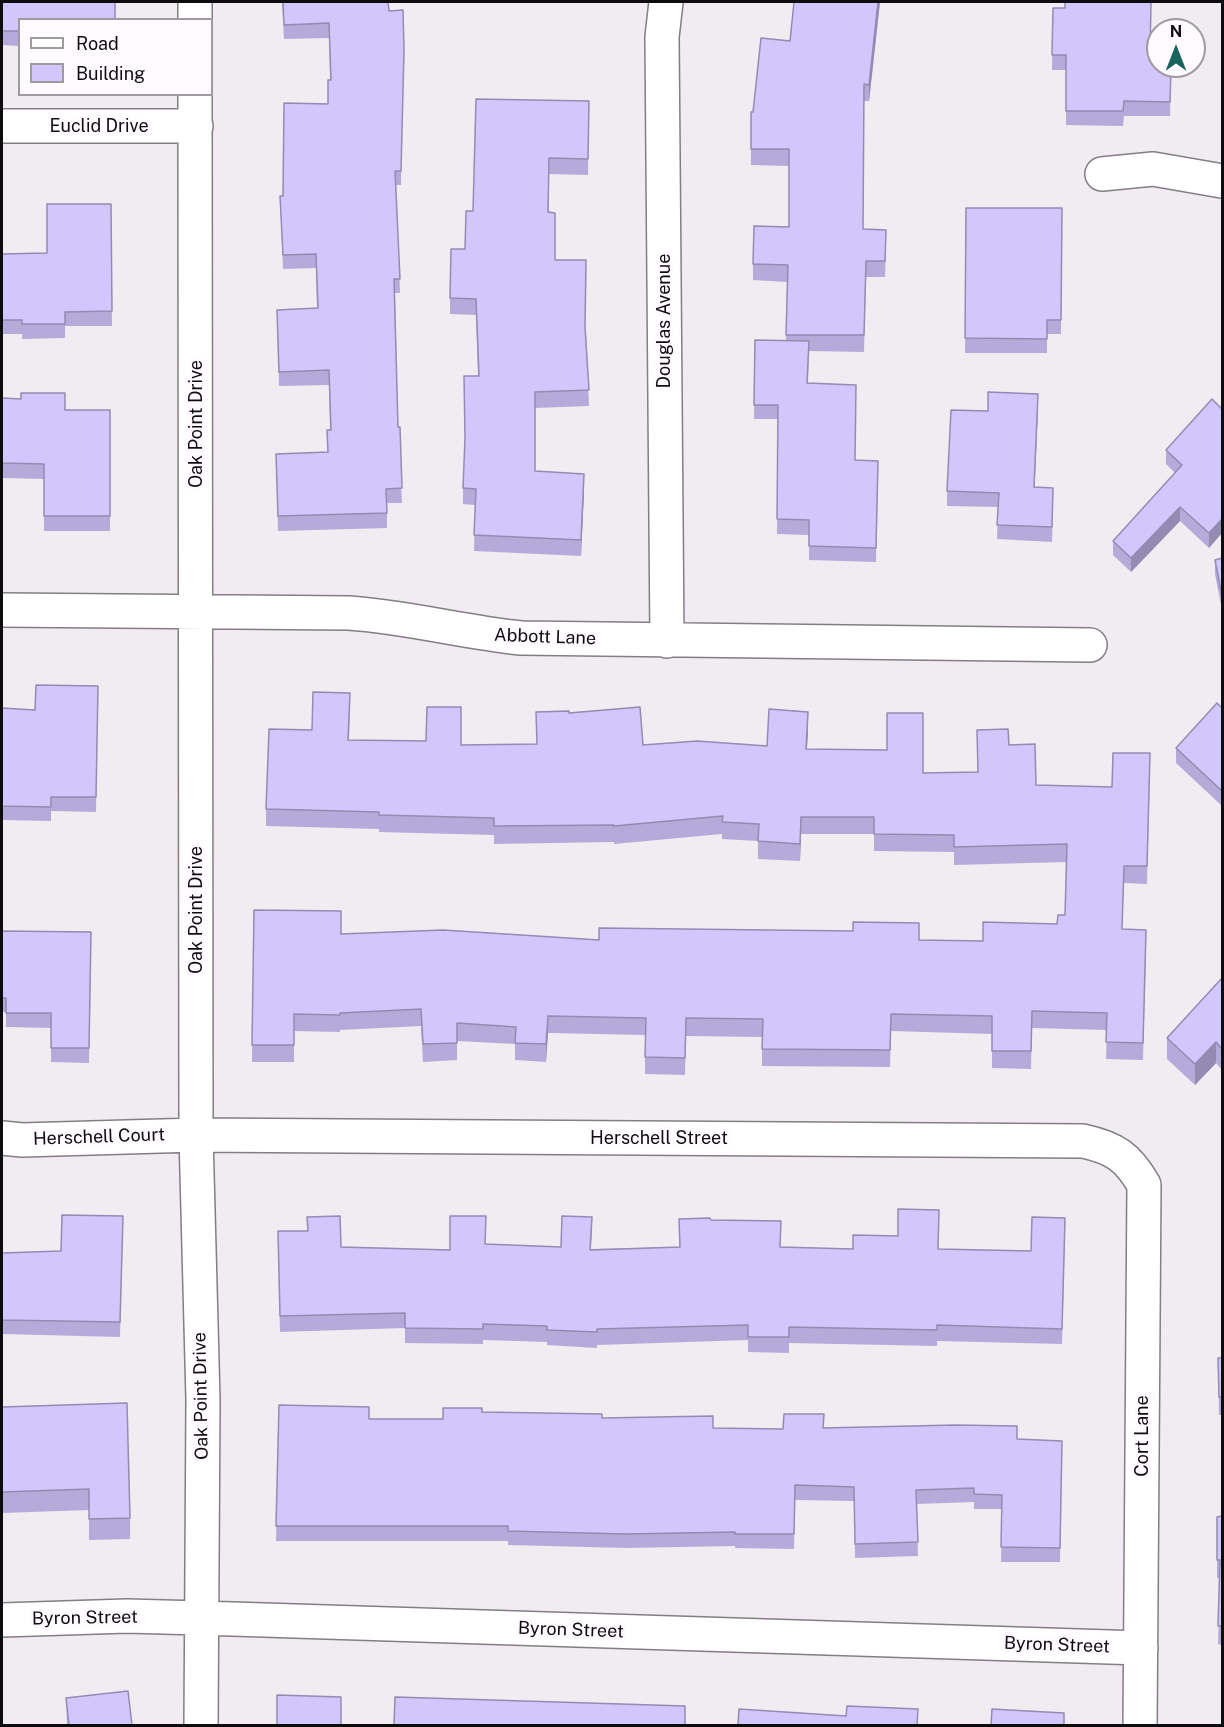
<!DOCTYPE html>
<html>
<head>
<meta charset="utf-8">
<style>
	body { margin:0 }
	#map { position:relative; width:1224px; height:1727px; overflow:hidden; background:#f1ecf2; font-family:"Public Sans",sans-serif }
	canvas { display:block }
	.frame { position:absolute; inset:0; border:3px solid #0d0c0e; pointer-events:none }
	.legend { position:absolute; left:18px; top:18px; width:195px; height:78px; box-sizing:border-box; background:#fefaff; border:2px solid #9e9b9f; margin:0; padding:8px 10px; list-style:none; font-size:18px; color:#0d0c0e }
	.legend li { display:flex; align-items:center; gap:12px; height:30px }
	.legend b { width:30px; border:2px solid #9e9b9f }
	.north { position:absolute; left:1146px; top:18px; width:60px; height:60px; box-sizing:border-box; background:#fefaff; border:2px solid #9e9b9f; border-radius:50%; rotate:0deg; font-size:16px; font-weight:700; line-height:24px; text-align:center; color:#0d0c0e }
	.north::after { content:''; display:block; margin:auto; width:21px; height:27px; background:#19645d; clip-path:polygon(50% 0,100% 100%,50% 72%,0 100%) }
</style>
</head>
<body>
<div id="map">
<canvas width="1224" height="1727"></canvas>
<div class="frame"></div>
<ul class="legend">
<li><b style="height:8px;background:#fff"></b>Road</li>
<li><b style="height:16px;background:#d2c7fd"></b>Building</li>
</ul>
<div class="north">N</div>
</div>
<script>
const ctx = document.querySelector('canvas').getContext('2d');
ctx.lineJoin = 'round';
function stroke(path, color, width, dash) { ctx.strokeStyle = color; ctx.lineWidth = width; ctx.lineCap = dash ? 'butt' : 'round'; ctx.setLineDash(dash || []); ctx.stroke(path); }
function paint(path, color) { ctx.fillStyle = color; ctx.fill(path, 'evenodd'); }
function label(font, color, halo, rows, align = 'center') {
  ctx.font = font + ' "Public Sans",sans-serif'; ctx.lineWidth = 6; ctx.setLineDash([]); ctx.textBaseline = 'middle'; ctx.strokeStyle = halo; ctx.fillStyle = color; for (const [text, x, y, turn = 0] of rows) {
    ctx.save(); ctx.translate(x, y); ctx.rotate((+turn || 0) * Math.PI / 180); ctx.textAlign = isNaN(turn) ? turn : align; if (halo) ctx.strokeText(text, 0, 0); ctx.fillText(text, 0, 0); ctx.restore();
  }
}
const minor = new Path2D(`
	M195 2V20
	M666 2 662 37 667 641
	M195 94 196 1135 203 1400 201 1726
	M2 126H196
	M1102 174 1153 169 1222 181
	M2 610 349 613C407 617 463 632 521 638L1090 645
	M2 1138 22 1140 196 1135 1083 1141C1115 1148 1128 1157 1144 1185L1140 1726
	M2 1620 127 1616 201 1618 1141 1648`);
stroke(minor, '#837e83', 36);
stroke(minor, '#fff', 33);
paint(new Path2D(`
	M2 2 20 20V46L2 45Z
	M282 2H388L389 11 403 10 401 185H396L400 293H395L398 427 402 503H387V528L278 531 276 454 327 452 330 430 329 385 279 386 277 310 317 308 316 268 283 269 280 196H283L328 104 330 80 329 38 284 39Z
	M794 2H880L869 101H864L863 229 886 246 885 277H866L864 352 809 351 808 383 855 460 878 461 876 562 809 560V535L777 534 778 419H754L755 340 786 341 787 282 753 280V264L789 227V166L751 165V112H753L790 41Z
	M1053 8H1065L1150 56 1171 66 1170 116H1124L1123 126 1066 125V70H1052Z
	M589 101 588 175 549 174V212L555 260 586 331 589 406 535 408V471L584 490 581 556 474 551 475 505 463 504V488L478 376 476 315 450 314V298L465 249 473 211Z
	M111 204 112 326H65V338L22 339V334H2V254L47 253Z
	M966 208H1062L1061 334H1047V353H965Z
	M2 398 65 410H110V531H44V479L2 478Z
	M1038 408 1034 487 1053 503 1052 542 997 539 998 507 947 506V491L988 411Z
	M1222 409V533L1209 548 1180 521 1131 572 1113 555V541L1175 473 1166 464V450Z
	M1222 558V610L1215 574V560Z
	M98 686 96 812 51 811V821L2 820V708L35 710Z
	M1222 708V806L1176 763V748Z
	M350 710 349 740 461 745 536 744 569 713 643 745 767 746 808 729 807 749 923 773 978 772 1009 745 1036 785 1112 787 1150 770 1147 884 1124 883 1122 929 1146 947 1143 1060 1106 1059 1107 1030 1032 1028 1031 1069 992 1068V1034L891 1031 890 1067 762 1066V1037L686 1036 685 1075 645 1074V1035L548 1033 546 1062 515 1060V1044L457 1041V1060L423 1062 421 1026 340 1030V1032L294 1031V1062H252L254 910 341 934 599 940 983 941 1057 924 1065 915 1067 862 954 865V852L874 851V834H801L800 861 758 859V841L722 839V834L614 844V842L494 844V835L379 832V829L266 826V809L312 730Z
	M2 931 91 932 89 1063 51 1062V1028L6 1027V1012H2Z
	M1222 978V1070L1216 1063 1195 1085 1167 1059V1038Z
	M123 1216 120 1337 2 1334V1253L61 1251Z
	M307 1217 341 1247 450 1250 485 1244 561 1247 592 1232 591 1249 680 1247 679 1219 711 1220 780 1247 853 1249H939L1031 1251 1065 1234 1062 1344 937 1341V1346L789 1343V1353L748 1352V1340L597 1345V1348L547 1345V1342L483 1340V1344L405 1343V1328L280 1332 278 1247 307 1231Z
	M1218 1358H1222V1415H1219Z
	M279 1405 369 1419H443L482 1412 602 1418 713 1428 783 1429 824 1428 1017 1439 1062 1441 1060 1562H1001L1002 1509H974V1502L917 1504 918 1556 855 1558 854 1501 795 1500 794 1549 735 1548V1546L626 1548 508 1545V1541H276Z
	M2 1407 130 1518V1539L89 1540V1510L2 1513Z
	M1222 1516V1645L1218 1644 1220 1578H1217V1517Z
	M66 1698 132 1725H67Z`), '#b5abda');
paint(new Path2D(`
	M878 2H880L869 101V85Z
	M1038 394V408L1034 501V487Z
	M584 474V490L581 556V540Z
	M1180 507V521L1131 572V558Z
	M1222 519V533L1209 548V533Z
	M808 712V729L806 766V749Z
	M801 817V834L800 861V844Z
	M548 1016V1033L546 1062V1044Z
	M1216 1042V1063L1195 1085V1064Z`), '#938bb1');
const building = new Path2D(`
	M2 2H115V20H20V31H2Z
	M283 2H388L389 11 403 10 404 50 401 171H395L400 279H394L398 427H400L402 488 386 489 387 513 278 516 276 454 328 452 327 430H331L329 370 279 372 277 310 318 308 316 254 283 255 280 196H283L284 103 328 104V80H331L329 23 284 25Z
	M794 2H878L869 85 864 84 863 229 886 230 885 261H866L864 335H786L788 265 753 264 754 226 789 227V149H751V112H753L761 38 790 41Z
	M1065 2H1151L1150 56H1158V66H1171L1170 102 1124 101 1123 111H1066V55H1052L1053 8H1065Z
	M476 99 589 101 588 159 549 158 548 212 555 213V260H586L585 327 589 390 535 392V471L584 474 581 540 474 535 476 489 463 488 465 438 464 376H479L476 299 450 298 451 249H465L466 211H473Z
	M47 204H111L112 311 65 312V324H22V320H2V254L47 253Z
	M966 208H1062L1061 320H1047V339L965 338Z
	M755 340 809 341 807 383 856 385 855 460 878 461 876 548 809 546V520L777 519 778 405H754Z
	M988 392 1038 394 1034 487 1053 488 1052 527 997 525 999 493 947 491 951 410 988 411Z
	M21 393H65V410H110V516H44V464L2 463V398L21 399Z
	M1212 399 1222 409V519L1209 533 1180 507 1131 558 1113 541 1182 465 1166 450Z
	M1222 558V596L1215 560Z
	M36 685 98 686 96 797H51V807L2 806V708L35 710Z
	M313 692 350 693 348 740 426 741 427 707H461V745L537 744 536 712 569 711V713L640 707 643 745 697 741 767 746 769 709 808 712 806 749 887 750V713H923V773L978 772 977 730 1008 729 1009 745 1035 744 1036 785 1112 787 1113 753H1150L1147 866H1124L1122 929 1146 930 1143 1043 1106 1042 1107 1013 1032 1011 1031 1051H992V1016L891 1014 890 1050 762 1049 763 1019 686 1018 685 1058 645 1057 646 1018 548 1016 546 1044 515 1043 516 1027 457 1023V1043L423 1044 421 1009 340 1013V1015L294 1014V1045H252L254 910 341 911V934L443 930 599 940V928L853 931V922L919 923V940L983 941V922L1057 924 1058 915H1065L1067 844 954 847V835L874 834V817H801L800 844 758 841 759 824 722 822 723 816 614 826V825L494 826V818L379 815V812L266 809 269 729 312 730Z
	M1217 703 1222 708V791L1176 748Z
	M2 931 91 932 89 1048H51V1013H6V998H2Z
	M1222 978V1049L1216 1042 1195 1064 1167 1038Z
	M898 1209 939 1210 938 1249 1031 1251 1032 1217 1065 1218 1062 1329 937 1325V1330L789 1327V1337H748V1325L597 1329V1332L547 1330V1326L483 1324V1329L405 1328V1313L280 1316 278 1231H308L307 1217 340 1216 341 1247 450 1250V1216H486L485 1244 561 1247 562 1216 592 1217 590 1250 680 1247 679 1219 710 1218 711 1220 781 1221 780 1247 853 1249V1235L898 1236Z
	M62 1215 123 1216 120 1322 2 1320V1253L61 1251Z
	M1218 1358H1222V1397H1219Z
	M127 1403 130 1518 89 1519V1489L2 1492V1407Z
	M279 1405 369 1407V1419H443V1408H482V1412L602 1414V1418L713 1416V1428L783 1429 784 1414H824L823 1428 956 1425 1017 1426V1439L1062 1441 1060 1548 1001 1547 1002 1495 974 1494V1488L916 1490 918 1542 855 1544 854 1487 795 1485 794 1534H735V1532L626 1534 508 1531V1526H276Z
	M1222 1516V1626H1218L1220 1560H1217V1517Z
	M128 1691 132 1725H69L66 1698Z
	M277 1695 341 1697V1725H277Z
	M395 1697 685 1706V1725H394Z
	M847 1706 918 1709 917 1725H738L739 1709 846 1716Z
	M992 1709 1064 1713V1725H991Z`);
paint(building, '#d2c7fd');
stroke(building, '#938bb1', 1.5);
label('18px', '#0d0c0e', '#fefaff', [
	["Euclid Drive",99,126],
	["Douglas Avenue",664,321,-90],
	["Oak Point Drive",196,424,-90],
	["Abbott Lane",545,637,2],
	["Oak Point Drive",196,910,-90],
	["Herschell Court",99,1137,-2],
	["Herschell Street",659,1138],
	["Oak Point Drive",201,1396,-91],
	["Cort Lane",1142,1436,-90],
	["Byron Street",85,1618,-1],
	["Byron Street",571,1630,2],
	["Byron Street",1057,1645,2]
]);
</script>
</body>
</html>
